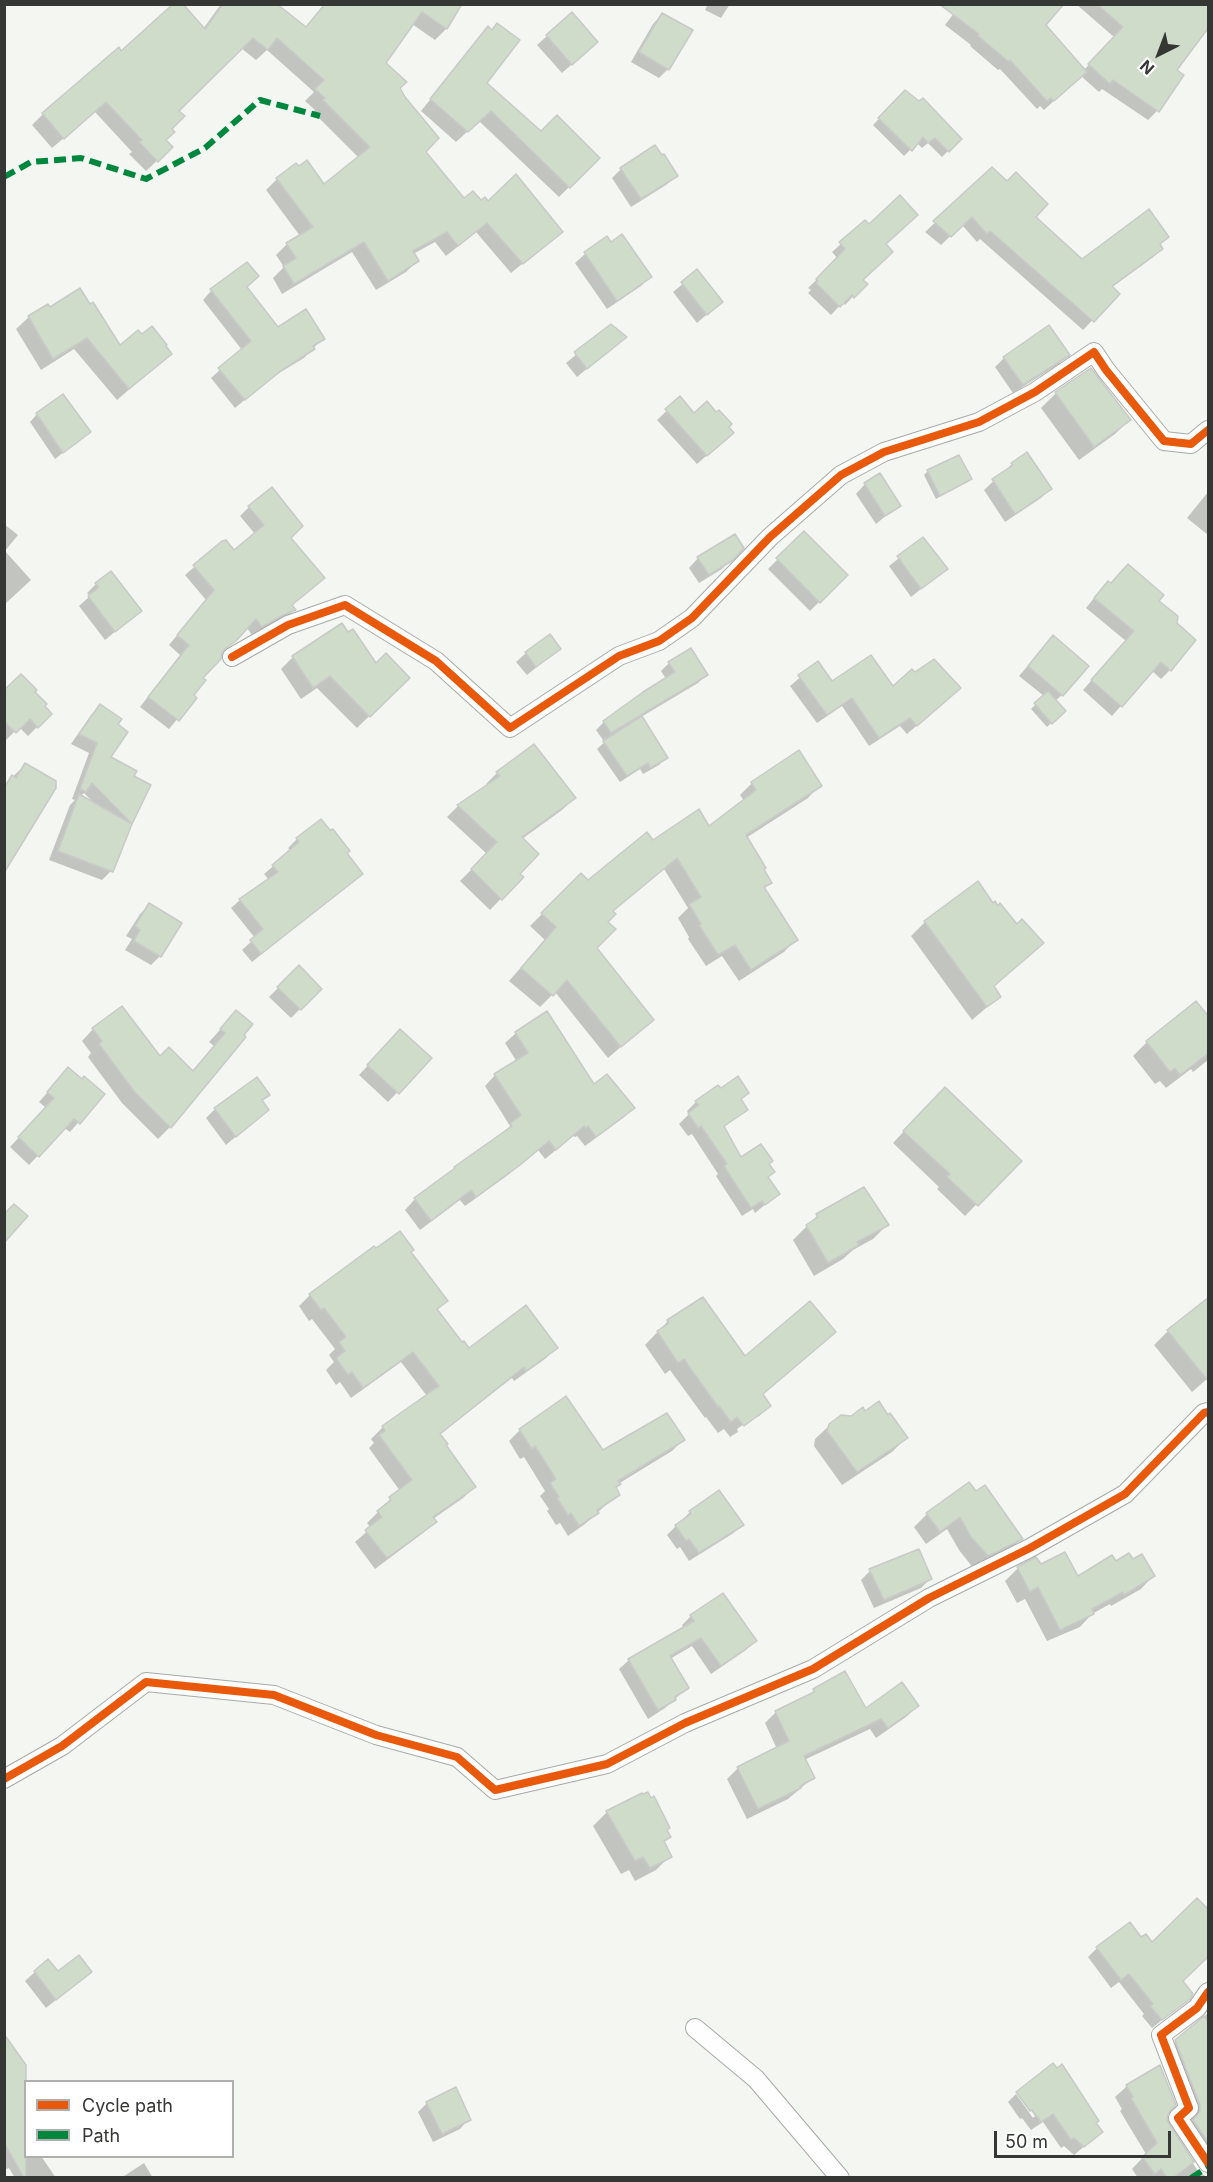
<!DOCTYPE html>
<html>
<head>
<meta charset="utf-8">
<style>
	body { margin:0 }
	#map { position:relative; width:1213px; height:2182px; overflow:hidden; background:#f3f6f1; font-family:Inter,sans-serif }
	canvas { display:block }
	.frame { position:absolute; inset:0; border:6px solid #353734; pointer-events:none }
	.legend { position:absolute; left:24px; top:2080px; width:210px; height:78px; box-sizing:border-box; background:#fff; border:2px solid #aeafae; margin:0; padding:8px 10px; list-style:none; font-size:18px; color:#353734 }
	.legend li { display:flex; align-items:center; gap:12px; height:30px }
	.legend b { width:30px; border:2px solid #aeafae }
	.north { position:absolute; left:1129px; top:24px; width:60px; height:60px; -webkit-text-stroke:4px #fff; paint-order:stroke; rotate:222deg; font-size:16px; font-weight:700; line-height:24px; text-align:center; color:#353734 }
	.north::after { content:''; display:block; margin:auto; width:21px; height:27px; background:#353734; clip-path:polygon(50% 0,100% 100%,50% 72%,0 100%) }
	.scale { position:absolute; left:994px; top:2131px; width:177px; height:27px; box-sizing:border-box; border:3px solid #353734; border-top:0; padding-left:8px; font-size:18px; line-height:21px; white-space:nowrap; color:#353734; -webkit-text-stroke:4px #fff; paint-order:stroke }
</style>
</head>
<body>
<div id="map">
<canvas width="1213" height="2182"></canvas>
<div class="frame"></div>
<ul class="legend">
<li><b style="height:8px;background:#e8590c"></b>Cycle path</li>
<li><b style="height:8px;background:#00873e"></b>Path</li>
</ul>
<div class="north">N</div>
<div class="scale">50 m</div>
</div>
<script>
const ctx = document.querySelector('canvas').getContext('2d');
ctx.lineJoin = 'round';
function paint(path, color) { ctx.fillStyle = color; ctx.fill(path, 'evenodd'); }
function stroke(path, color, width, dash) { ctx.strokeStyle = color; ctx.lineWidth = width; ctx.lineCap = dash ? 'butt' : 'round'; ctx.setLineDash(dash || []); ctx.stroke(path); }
paint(new Path2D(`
	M221 4H278L305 28 324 6 322 4H461L446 29 435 40 412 24 384 64 398 88 424 152 464 200 488 203 561 232 511 273 476 232 446 256 435 242 413 254 417 261 406 272 376 290 352 252 282 294 273 278 284 267 276 255 287 244 300 236 266 190 277 179 324 186 359 158 313 112 315 110 305 101 314 92 267 50 256 60 241 48 177 111 164 140 160 158 146 171 129 154 132 152 95 112 52 148 32 125 43 114 121 53 203 29Z
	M708 4H730L721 18 705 10Z
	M961 4 1044 25 1084 70 1114 37 1076 4H1203L1157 111 1148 120 1102 89 1099 92 1081 76 1044 110 1040 106 1037 109 1000 69 998 70 970 46 971 45 945 25Z
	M572 14 587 51 562 73 537 45Z
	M662 14 668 69 659 78 631 62 653 24Z
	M488 28 491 31 474 91 541 133 598 158 559 197 479 121 456 142 421 111Z
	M905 92 960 139 942 157 928 143 922 148 917 143 904 156 873 125Z
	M621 169 676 175 666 185 631 207 612 178Z
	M992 169 1034 217 1082 261 1167 237 1159 246 1161 249 1152 258 1111 288 1118 294 1083 330 980 239 977 242 962 225 941 245 925 232Z
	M865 222 856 284H865L845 305 843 302 831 315 808 293 811 290 808 288 838 259 832 252Z
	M607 238 650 277 641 286 607 309 575 263 585 254Z
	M697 272 721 302 697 323 673 292Z
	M246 287 278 329 323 338 304 358 271 378 235 408 211 378 242 350 203 300 211 291Z
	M47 306 120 347 142 336 164 346 170 354 117 400 74 349 41 370 16 329 29 317Z
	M611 326 625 337 577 377 566 363Z
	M1068 354 1059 364 1013 393 995 367 1004 358Z
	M1091 370 1129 420 1115 434 1079 460 1041 408 1056 393Z
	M680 398 722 442 697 464 657 420Z
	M37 414 89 432 55 459 30 422Z
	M1012 464 1050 489 1041 498 1005 522 984 490Z
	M928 471 970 478 936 499 924 475Z
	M880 475 899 505 876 524 856 494 865 484Z
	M1208 492V535L1187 518Z
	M249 507 289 538 291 606 294 610 285 619 252 635 247 628 221 654 201 679 192 696 195 698 169 729 140 707 180 655 169 645 206 600 185 575 223 542 233 552 255 534 240 516Z
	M4 524 18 535 5 551 31 580 4 605Z
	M804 533 846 575 810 611 768 569Z
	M923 539 946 569 911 597 889 566Z
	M742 548 722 569 699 583 689 568 698 558Z
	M96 584 140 611 105 640 79 606 90 596 87 593Z
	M1099 592 1157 601 1170 670 1161 679 1152 671 1112 716 1083 690 1126 641 1086 608Z
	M342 625 375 665 408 678 357 728 317 688 301 699 281 669 293 657Z
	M550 636 559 649 527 675 516 662 526 653Z
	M1053 637 1062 695 1055 701 1064 711 1047 727 1031 709 1044 696 1019 676Z
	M669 663 706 675 698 683 641 717 666 758 659 765 643 774 640 769 620 782 597 749 609 738 603 740 596 730 604 722 666 679 661 671Z
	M817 663 832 683 893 688 949 698 907 734 900 726 869 746 842 706 817 723 790 686Z
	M33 692 50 714 28 736 19 727 5 741 4 693Z
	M100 706 116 725 108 758 132 777 149 786 129 824 111 871 102 880 49 860 70 805 75 800 72 799 89 753 71 744 91 715ZM84 793 94 803 80 796Z
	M25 765 4 869V785Z
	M497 773 574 798 562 810 522 839 518 874 522 877 490 910 460 881 487 854 447 817 458 806 487 786 486 784Z
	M752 783 820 785 808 798 746 838 770 883 764 889 796 939 784 952 739 981 722 956 706 966 688 939 689 937 678 918 688 908 664 869 612 912 595 948 652 1020 608 1058 555 992 540 1007 509 981 545 940 530 926 581 875 588 882 653 842 709 828 744 801 740 795Z
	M321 821 361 874 252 962 242 950 255 938 231 908 240 900 269 880 264 874 291 851 288 848 297 839Z
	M149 905 160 956 151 965 125 950 132 939 126 936 140 914Z
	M925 922 993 987 999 997 972 1020 911 936Z
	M299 967 320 989 291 1018 269 997Z
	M236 1012 251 1024 170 1127 158 1139 122 1103 88 1057 91 1053 82 1041 93 1029 192 1072 214 1046 209 1042Z
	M1208 1020V1060L1193 1072 1191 1069 1166 1088 1160 1081 1155 1084 1133 1056 1147 1042Z
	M516 1033 594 1086 633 1108 623 1118 585 1146 577 1136 575 1137 573 1136 545 1159 538 1150 508 1175 465 1206 460 1200 420 1230 405 1210 415 1199 501 1135 510 1126 485 1086 495 1075 517 1062 505 1043Z
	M391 1041 430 1058 388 1102 359 1075Z
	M68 1069 103 1094 70 1132 64 1128 29 1165 10 1147 46 1108 39 1102Z
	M268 1094 261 1101 267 1110 226 1145 206 1118 215 1109Z
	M740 1100 746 1109 723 1128 741 1159 768 1164 773 1172 767 1178 778 1194 755 1213 753 1209 742 1216 716 1176 718 1174 692 1134 688 1136 679 1124 689 1114 687 1111 696 1102Z
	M933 1100 1019 1161 965 1216 937 1189 939 1187 893 1143Z
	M817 1216 887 1225 873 1239 853 1250 843 1259 814 1276 793 1240Z
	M376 1250 410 1252 446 1301 437 1310 462 1344 469 1350 556 1348 545 1359 514 1381 512 1378 439 1435 444 1445 474 1487 463 1498 433 1519 435 1521 423 1533 375 1569 355 1542 371 1528 367 1523 379 1511 378 1510 400 1491 369 1448 374 1443 371 1439 383 1427 427 1396 401 1362 351 1398 340 1382 336 1385 326 1370 334 1362 329 1355 335 1349 312 1319 309 1321 299 1306 310 1295Z
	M1208 1299V1378L1192 1392 1154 1345 1168 1331Z
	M668 1321 744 1358 834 1332 762 1395 770 1406 758 1417V1414L737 1429 738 1432 730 1437 724 1429 718 1433 706 1417 705 1418 670 1370 665 1374 645 1345Z
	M830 1425 906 1438 892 1452 842 1485 814 1446 815 1439Z
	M520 1430 603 1452 683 1440 672 1451 618 1484 615 1488 618 1494 585 1524 568 1536 560 1523 556 1525 547 1511 549 1509 540 1496 545 1491 524 1457 520 1459 509 1441Z
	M969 1484 1021 1539 1008 1551 974 1569 959 1550 947 1529 926 1544 914 1527 927 1514Z
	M690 1512 742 1525 732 1534 689 1561 680 1547 677 1549 667 1535Z
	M1036 1559 1040 1566 1077 1579 1115 1563 1133 1561 1153 1576 1141 1589 1111 1606 1110 1604 1092 1614 1080 1627 1047 1641 1025 1599 1017 1603 1005 1581 1018 1568Z
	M870 1571 930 1579 921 1588 874 1608 861 1580Z
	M691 1616 755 1640 746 1650 711 1674 692 1646 670 1659 687 1688 665 1708 648 1719 619 1669 629 1660 684 1629 682 1625Z
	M814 1691 865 1711 917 1706 906 1717 876 1738 870 1729 804 1760 814 1777 788 1799 747 1819 727 1779 738 1768 777 1749 765 1723 776 1712 807 1698Z
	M641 1795 669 1837 663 1843 670 1856 656 1870 635 1881 629 1870 621 1874 593 1826 607 1812Z
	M1141 1939 1181 1981 1188 1999 1152 2028 1142 2016 1144 2014 1119 1982 1111 1988 1088 1957 1097 1948Z
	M35 1972 57 1973 90 1972 46 2008 25 1981Z
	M1208 2013V2174L1182 2132 1189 2124 1164 2052Z
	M4 2035 27 2082H26V2156H41L56 2178H15L9 2168 4 2170Z
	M1056 2070 1101 2132 1074 2155 1064 2146 1061 2148 1043 2122 1031 2130 1022 2118 1020 2119 1008 2102 1016 2094 1033 2118 1035 2116 1018 2092Z
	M1127 2086 1166 2114 1167 2125 1198 2171 1208 2178H1138L1132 2169 1146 2154 1120 2111 1122 2109 1115 2097Z
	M427 2103 469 2119 460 2129 433 2142 418 2112Z
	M144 2163 153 2178H123L124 2176Z`), '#0003');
const building = new Path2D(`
	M173 4H183L205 29 223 4H277L306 27 325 4H462L447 29 422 12 386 63 407 82 400 88 405 97 439 138 426 152 464 198 473 191 481 200 485 197 488 201 516 174 563 232 523 264 487 223 458 246 447 232 413 251 419 261 388 281 364 242 294 284 283 266 296 258 286 243 313 227 276 178 296 163 299 166 307 160 324 184 370 147 323 100 325 98 315 89 324 80 277 38 268 50 253 38 179 111 185 116 172 129 175 132 166 140 173 147 158 162 139 142 142 140 106 102 64 139 42 113 119 47 121 51Z
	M939 4H1064L1046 25 1087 72 1054 101 1051 98 1047 101 1010 60 1009 62 978 36 979 34Z
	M1097 4H1209V27L1177 70 1184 75 1159 112 1113 80 1110 84 1088 64 1123 27Z
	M572 12 598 42 572 65 546 35Z
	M662 13 693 30 669 70 639 52Z
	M497 23 520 40 487 83 541 131 557 115 600 158 570 188 491 111 468 132 430 99 488 26 492 30Z
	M905 90 919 101 923 98 962 139 949 152 935 138 928 143 923 137 912 151 878 118Z
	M655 145 662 155 664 154 678 176 641 199 620 168Z
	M992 167 1007 181 1016 172 1048 204 1036 217 1082 259 1149 209 1169 237 1160 244 1163 249 1112 286 1120 294 1094 322 990 231 987 234 972 217 951 237 933 221Z
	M900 195 918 215 886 244 893 252 863 280 868 284 854 298 852 295 840 307 816 283 818 281 816 279 845 249 839 242 865 220 869 224Z
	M622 234 652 277 617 301 584 252 607 236 611 242Z
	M247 262 259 276 247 287 278 327 306 309 325 339 313 346 315 349 282 370 245 400 218 368 251 341 210 289Z
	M697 269 723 302 707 315 681 282Z
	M80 288 90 304 93 302 120 345 138 330 142 334 152 326 167 345 166 346 172 354 129 389 87 338 53 359 28 316 48 304 50 307Z
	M611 324 627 337 587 369 574 352Z
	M1049 325 1070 355 1023 385 1003 357Z
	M1091 368 1131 420 1094 447 1055 392Z
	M63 394 91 432 63 453 36 413Z
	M680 396 694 413 707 401 716 412 719 410 732 424 729 427 734 433 707 456 665 409Z
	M1027 452 1052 489 1015 514 992 479 1013 465 1011 463Z
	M959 455 972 479 940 496 927 470Z
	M880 473 901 506 885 516 864 483Z
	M272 487 303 526 291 538 325 578 292 605 296 610 283 615 262 627 256 619 236 641 226 648 222 652 221 659 203 678 206 680 194 695 197 698 179 721 148 697 189 645 177 635 214 590 193 565 222 541 226 540 234 550 264 525 248 506Z
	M804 531 848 575 820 603 776 558Z
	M735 534 744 548 733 560 709 575 697 557Z
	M923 537 948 569 921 589 897 556Z
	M1128 564 1164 595 1159 601 1178 616 1177 623 1196 640 1171 671 1161 662 1122 707 1091 680 1134 631 1094 598 1108 581 1111 583Z
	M111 571 142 611 115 632 88 596 99 587 95 583Z
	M342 623 348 632 353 629 376 663 386 653 410 678 370 717 330 676 313 688 292 656Z
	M550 634 561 649 536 667 525 652Z
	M1053 635 1089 666 1063 696 1028 666Z
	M691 648 708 675 611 733 603 721 643 692 675 672 668 662Z
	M871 655 893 686 912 669 915 672 934 659 961 688 917 726 910 718 879 738 852 698 827 715 798 675 818 661 832 681Z
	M21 674 37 690 35 692 47 704 45 706 52 714 38 728 30 719 16 733 4 721V690Z
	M1048 691 1066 711 1052 724 1034 703Z
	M100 704 122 719 118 724 128 732 111 757 137 771 134 776 151 785 132 824 92 783 86 792 80 789 97 743 79 734Z
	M642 716 668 758 650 768 648 763 627 776 603 741Z
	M534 744 576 798 522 837 539 854 520 874 524 877 502 900 471 869 497 842 457 805 500 776 496 772Z
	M799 750 822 786 746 835 766 868 764 869 772 883 764 887 798 940 751 970 735 945 718 955 699 925 701 924 689 904 701 897 677 858 613 911 616 914 608 922 616 929 597 948 654 1020 621 1047 567 980 553 996 521 968 556 927 541 913 581 873 588 880 647 832 653 840 699 809 709 826 756 790 751 782Z
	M25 763 56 781V788L4 873V788L12 775 16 778Z
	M79 794 132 824 113 872 58 851Z
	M321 819 330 830 333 829 350 851 347 853 363 874 261 954 250 940 263 929 239 899 278 872 272 865 299 842 296 838Z
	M978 881 993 903 995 901 998 906 1000 903 1017 924 1022 919 1044 943 994 986 1001 997 987 1007 924 921Z
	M149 903 182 923 161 957 134 941 140 930 135 926Z
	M299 965 322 989 301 1010 277 987Z
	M1196 1001 1209 1017V1053L1180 1075 1175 1068 1170 1072 1146 1041Z
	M122 1006 160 1056 169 1047 193 1071 225 1033 220 1029 236 1010 253 1024 244 1035 246 1037 171 1128 134 1091 99 1044 102 1041 92 1028Z
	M547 1011 594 1084 607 1074 635 1108 596 1137 588 1126 586 1128 584 1126 556 1150 549 1141 520 1165 476 1197 471 1190 431 1221 414 1198 455 1168 454 1167 512 1126 510 1124 521 1115 494 1074 528 1053 515 1032Z
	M400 1029 432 1058 399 1094 367 1065Z
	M68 1067 82 1079 84 1076 105 1094 80 1124 74 1119 39 1157 18 1137 54 1098 47 1092Z
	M738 1076 749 1093 741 1099 748 1110 724 1126 741 1157 761 1144 773 1161 769 1164 775 1172 768 1177 780 1194 765 1205 762 1201 751 1208 724 1166 727 1164 701 1126 698 1128 688 1113 699 1105 695 1101 718 1085 721 1088Z
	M257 1077 270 1095 262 1100 269 1110 236 1137 214 1108Z
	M945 1087 1022 1161 978 1206 947 1177 950 1174 903 1131Z
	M864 1187 889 1225 857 1242 859 1245 828 1263 806 1225 818 1217 816 1214Z
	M14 1204 28 1216 4 1243V1214Z
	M400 1231 414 1250 411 1252 448 1301 437 1309 462 1342 464 1341 469 1348 526 1305 558 1348 526 1371 524 1367 440 1434 448 1444 446 1445 476 1487 433 1517 437 1522 387 1558 365 1530 382 1517 377 1511 391 1500 389 1497 412 1480 379 1435 385 1431 382 1426 439 1386 413 1352 363 1388 352 1372 348 1375 336 1358 345 1351 339 1342 346 1337 324 1308 321 1310 309 1294 374 1246 376 1248Z
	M703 1297 745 1356 810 1301 836 1332 763 1394 771 1406 744 1426 737 1417 731 1422 719 1406 718 1407 684 1359 678 1363 657 1331 669 1323 667 1320Z
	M1209 1297V1382L1167 1330Z
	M566 1396 603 1450 667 1413 685 1440 618 1481 621 1484 616 1487 620 1495 597 1510 599 1513 579 1526 571 1513 568 1515 557 1498 559 1497 550 1483 556 1479 535 1446 532 1449 519 1429Z
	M879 1401 888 1415 890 1413 908 1438 857 1472 827 1431 829 1424 841 1415 851 1416 863 1407 865 1411Z
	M969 1482 976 1491 985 1485 1023 1539 988 1556 971 1537 960 1517 940 1532 926 1513Z
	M719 1490 744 1525 699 1553 689 1539 686 1541 675 1525 691 1514 689 1511Z
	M919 1549 932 1579 884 1600 869 1569Z
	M1065 1552 1078 1576 1112 1555 1116 1561 1129 1553 1133 1559 1142 1554 1155 1576 1124 1595 1123 1592 1092 1609 1094 1614 1060 1630 1038 1587 1030 1592 1017 1567 1036 1557 1041 1564Z
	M723 1593 757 1641 721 1666 701 1638 670 1656 689 1688 675 1697 676 1700 658 1710 628 1659 694 1621 690 1615Z
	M845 1671 866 1708 902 1682 919 1706 888 1728 881 1719 804 1756 815 1778 800 1786 801 1788 758 1809 737 1767 789 1741 775 1711 814 1692 813 1689Z
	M648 1792 651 1798 654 1796 670 1828 667 1830 671 1837 664 1841 672 1857 650 1868 643 1857 635 1861 606 1811 642 1793 643 1794Z
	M1197 1898 1209 1910V1956L1183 1981 1193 1994 1189 2000 1162 2020 1150 2006 1153 2004 1129 1974 1121 1980 1096 1947 1130 1922 1141 1937 1146 1934 1152 1942Z
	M79 1955 92 1972 56 2000 34 1971 48 1959 58 1971Z
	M1204 2016 1209 2023V2143L1193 2120 1200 2111V2105L1175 2040Z
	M4 2034 26 2065V2178H24L4 2142Z
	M1053 2063 1057 2068 1062 2064 1099 2121 1096 2123 1103 2132 1084 2147 1074 2138 1071 2140 1053 2114 1041 2122 1032 2110 1030 2111 1016 2092Z
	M1160 2065 1176 2105 1168 2114 1167 2120 1194 2162 1173 2178H1167L1161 2169 1155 2174 1142 2157 1157 2143 1131 2098 1133 2097 1126 2085Z
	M456 2087 471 2120 442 2134 426 2102Z`);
paint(building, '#cfdcc9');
stroke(building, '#c8cac7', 1.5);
const minor = new Path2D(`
	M232 657 288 625 345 605 436 661 510 728 619 656 659 641 692 618 770 537 841 475 884 452 979 422 1035 392 1094 352 1106 370 1164 441 1191 444 1208 430
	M4 1779 62 1746 146 1682 274 1695 376 1735 457 1757 495 1790 607 1764 685 1723 813 1669 929 1598 1030 1548 1125 1494 1204 1413 1208 1412
	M1208 1992 1197 2008 1161 2035 1189 2108 1178 2118 1208 2163
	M695 2028 756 2079 840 2178`);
stroke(minor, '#a8aaa7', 20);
stroke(minor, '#fdfefd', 18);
stroke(new Path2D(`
	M4 177 31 162 81 158 146 179 205 148 260 100 320 116
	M1191 2178 1208 2167`), '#00873e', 6, [12, 6]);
stroke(new Path2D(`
	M232 657 288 625 345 605 436 661 510 728 619 656 659 641 692 618 770 537 841 475 884 452 979 422 1035 392 1094 352 1106 370 1164 441 1191 444 1208 430
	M4 1779 62 1746 146 1682 274 1695 376 1735 457 1757 495 1790 607 1764 685 1723 813 1669 929 1598 1030 1548 1125 1494 1204 1413 1208 1412
	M1208 1992 1197 2008 1161 2035 1189 2108 1178 2118 1208 2163`), '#e8590c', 8);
</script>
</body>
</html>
